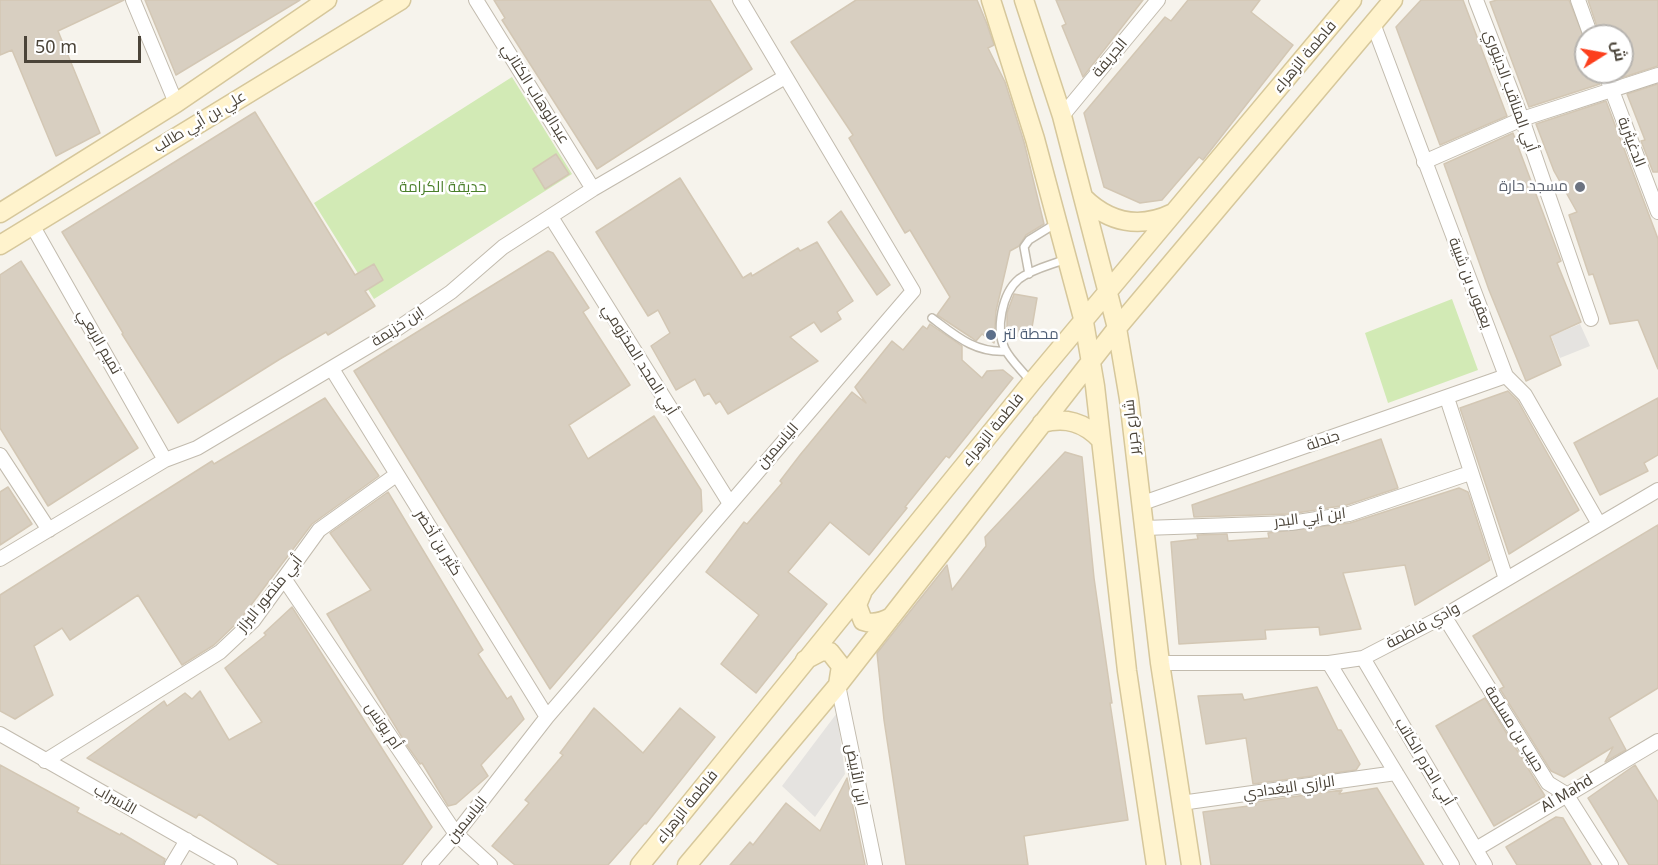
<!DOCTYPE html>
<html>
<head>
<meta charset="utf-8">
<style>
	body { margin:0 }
	#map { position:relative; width:1658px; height:865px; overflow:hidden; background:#f6f3ec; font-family:"Noto Sans",Cairo,sans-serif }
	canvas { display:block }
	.north { position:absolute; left:1574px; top:24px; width:60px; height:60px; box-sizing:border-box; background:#fff; border:2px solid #b7b4b0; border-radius:50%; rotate:79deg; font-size:16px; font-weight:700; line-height:24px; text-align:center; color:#4b4439 }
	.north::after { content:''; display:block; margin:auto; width:21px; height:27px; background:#fc3f1d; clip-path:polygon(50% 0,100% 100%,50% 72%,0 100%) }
	.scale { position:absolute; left:24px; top:36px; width:117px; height:27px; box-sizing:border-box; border:3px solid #4b4439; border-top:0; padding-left:8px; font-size:18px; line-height:21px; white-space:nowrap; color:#4b4439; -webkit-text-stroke:4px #fff; paint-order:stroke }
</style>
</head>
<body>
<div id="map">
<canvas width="1658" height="865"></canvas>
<div class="north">ش</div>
<div class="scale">50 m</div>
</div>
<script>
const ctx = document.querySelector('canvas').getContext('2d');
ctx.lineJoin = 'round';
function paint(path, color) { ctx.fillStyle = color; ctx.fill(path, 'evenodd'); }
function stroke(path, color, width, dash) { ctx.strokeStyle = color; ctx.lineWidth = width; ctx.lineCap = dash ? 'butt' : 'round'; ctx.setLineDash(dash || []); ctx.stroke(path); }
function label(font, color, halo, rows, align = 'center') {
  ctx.font = font + ' "Noto Sans",Cairo,sans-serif'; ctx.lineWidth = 5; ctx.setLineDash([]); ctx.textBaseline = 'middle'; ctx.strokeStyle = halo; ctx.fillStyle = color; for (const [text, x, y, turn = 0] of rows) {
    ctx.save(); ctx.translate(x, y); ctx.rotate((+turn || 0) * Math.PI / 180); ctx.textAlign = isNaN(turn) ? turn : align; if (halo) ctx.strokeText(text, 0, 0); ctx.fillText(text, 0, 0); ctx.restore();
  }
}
paint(new Path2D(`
	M512 77 572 174 374 299 314 203Z
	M1452 299 1478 370 1388 403 1365 333Z`), '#d2eab5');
paint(new Path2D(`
	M1580 324 1590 346 1560 358 1551 336Z
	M837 713 845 774 815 817 782 786Z`), '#e5e3e0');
const building = new Path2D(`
	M0 0H124L58 31 100 133 56 156 12 50 0 55Z
	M145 0H300L176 75Z
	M494 0H710L752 69 597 169 502 20 505 18Z
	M856 0H977L987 24 994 45 988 48 1005 82 1024 142 1044 224 1026 235 1019 246 1010 251 996 311 994 343 982 334 976 341 972 338 937 315 950 297 910 230 905 233 849 138 853 135 791 42Z
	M1056 0H1143L1083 77 1062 26 1066 24Z
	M1188 0H1260L1251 12 1293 45 1203 160 1199 157 1162 200 1140 203 1104 187 1084 113 1165 17 1171 21Z
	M1421 0H1463L1507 116 1440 145 1396 27Z
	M1497 0H1569L1586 43V72H1595L1600 84 1529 107 1490 2Z
	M1588 0H1658V66L1621 78 1618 72H1622V36H1600Z
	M1658 84V172H1653L1641 141 1645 140 1627 94Z
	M1606 101 1658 239V369L1638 320 1610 324 1593 274 1589 275 1569 215 1577 212 1554 171 1536 124Z
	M255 112 355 275 374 264 383 280 365 291 375 306 328 335 326 332 280 359 178 423 122 334 123 333 62 232Z
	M1513 133 1561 261 1557 263 1581 322 1550 336 1561 365 1526 381 1489 290 1444 164Z
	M556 154 569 174 545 189 533 169Z
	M680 178 743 278 751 273 752 276 798 248 800 251 817 242 853 301 837 312 841 319 821 332 814 322 790 337 818 361 728 414 720 401 716 404 709 393 704 396 695 379 676 390 651 346 670 333 658 310 648 316 596 232Z
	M841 211 890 285 877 295 828 222Z
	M548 251 553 253 589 308 583 312 630 385 569 425 588 459 654 416 701 490 702 511 550 689 354 371Z
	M21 261 138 448 48 506 0 428V275Z
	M1014 294 1037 298 1030 339 1007 334V313Z
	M930 324 962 346V360L982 378 987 371 1003 370 1013 378 949 458 946 456 905 507 907 508 869 555 830 522 788 572 827 604 756 693 721 664 759 615 706 572 744 522 747 524 782 483 780 481 800 455 852 392 866 403 855 387 892 341 903 350 923 326 927 329Z
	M1508 391 1518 401 1579 510 1509 554 1460 408Z
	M325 398 379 476 312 524 239 621 214 645 182 665 138 595 70 640 62 628 34 646 53 695 15 719 0 711V595L212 461 214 464Z
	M1658 398V455L1644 463 1648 471 1600 495 1574 443Z
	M1381 439 1398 488 1347 505 1290 514 1194 517 1192 505Z
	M1065 452 1082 457 1094 578 1112 703H1110L1128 820 1024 836 1028 865H906L884 720 877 653 947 565 952 590 986 546 985 537Z
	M8 487 32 524 0 545V492Z
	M1459 488 1468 492 1490 560 1415 605 1405 565 1343 573 1361 629 1320 635 1319 627 1265 630 1266 639 1179 644 1171 542 1198 539 1197 535 1227 534 1228 541 1269 538 1268 533 1350 523Z
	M388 492 483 650 478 654 507 699 511 696 524 719 481 765 488 776 456 804 448 806 422 763 420 764 406 744 327 614 371 590 330 533Z
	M1658 525V688L1609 718 1626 750 1605 762 1613 747 1564 777 1551 771 1500 689 1504 687 1473 636Z
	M292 607 432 827 402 865H279L199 814 196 818 87 758 164 701 167 706 185 693 192 699 200 691 229 740 262 722 225 668 266 635 264 633Z
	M1317 687 1338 730H1341L1360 764 1356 770 1253 784 1246 738 1206 744 1198 696 1242 694 1244 700Z
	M1485 698 1545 796 1494 826 1436 726Z
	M594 708 643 753 680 708 715 737 646 824 645 823 608 865H515L492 846 529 803 525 800 563 755 560 753Z
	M0 765 79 808 77 812 120 835 121 833 165 859 163 865H0Z
	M1635 765 1658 802V865H1629L1588 798Z
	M847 778 865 865H730L750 842 753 845 786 803 820 831Z
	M1377 788 1424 865H1211L1203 812 1256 805 1255 802 1342 790 1339 794Z
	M1556 817 1563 818 1591 865H1517L1506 847Z`);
paint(building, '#d8cfc1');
stroke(building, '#d3c7b4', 1.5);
const service = new Path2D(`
	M1029 274 1024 247 1029 240 1055 224
	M932 318C956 336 975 353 1006 351
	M1031 382C1023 371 1011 361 1005 349 995 330 1002 293 1019 279 1032 269 1051 265 1066 259`);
const minor = new Path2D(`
	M133 0 176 103
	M476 0 593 189
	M1476 0 1522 119 1591 319
	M1578 0 1591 36
	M1374 26 1506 376 1525 395 1599 524
	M1605 72 1658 212
	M1062 116 1158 0
	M1424 162 1522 119 1658 75
	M551 217 729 502
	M32 225 165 460
	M332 369 547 717
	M1447 398 1506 579
	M0 455 49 530
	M1140 504 1506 376
	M1144 528 1291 523 1349 514 1470 473
	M0 559 165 460 197 448 394 331 451 292 503 247 593 189 785 77
	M285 580 456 834 490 865
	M1444 616 1548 783 1566 794 1611 865
	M1363 658 1485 865
	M1160 663H1329L1363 658 1444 616 1658 490
	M1329 663 1452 865
	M838 685 875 865
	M0 734 230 865
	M45 761 220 652 253 621 319 530 396 475
	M1181 803 1396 773
	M1476 849 1658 741
	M172 865 187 840
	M429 865 456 834 547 717 913 291 740 0`);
const secondary = new Path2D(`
	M991 0 1035 139 1084 322 1095 386 1127 671 1156 865
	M1024 0 1062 116 1117 328 1129 399 1160 663 1191 865
	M1083 197C1109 223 1140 229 1173 213
	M0 213 176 103 327 0
	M0 245 401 0
	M1042 423C1066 417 1084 422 1101 440
	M862 593 857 605 863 621C873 625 882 622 891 617
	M805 660 822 651 830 652 841 666 838 685
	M640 865 1032 382 1352 0
	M687 865 838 685 1117 328 1393 0`);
stroke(service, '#c2bbae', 10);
stroke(minor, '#c2bbae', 16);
stroke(secondary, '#d6c79b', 21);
stroke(service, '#fff', 7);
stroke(minor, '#fff', 14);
stroke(secondary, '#fff3cd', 18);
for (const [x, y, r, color] of [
	[1580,187,6,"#6b7280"],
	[991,335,6,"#5c6f8a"]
]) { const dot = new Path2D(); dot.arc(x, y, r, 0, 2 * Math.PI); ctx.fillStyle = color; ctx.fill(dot); stroke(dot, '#fff', 2); }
label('15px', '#4b4439', '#fff', [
	["فاطمة الزهراء",1305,57,-50],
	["الجريفة",1110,58,-50],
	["أبي المناقب الدينوري",1510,91,70],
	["عبدالوهاب الكتاني",535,94,58],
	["علي بن أبي طالب",200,122,-31],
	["الدغيثرية",1631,142,69],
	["يعقوب بن شيبة",1470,283,69],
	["ابن خزيمة",398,327,-33],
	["تميم الربعي",99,342,60],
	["أبي المجد المخزومي",639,360,58],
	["شارع جرير",1132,427,-96],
	["فاطمة الزهراء",993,430,-51],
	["جندلة",1323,441,-19],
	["الياسمين",778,446,-49],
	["ابن أبي البدر",1310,518,-7],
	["كثير بن أخضر",438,543,58],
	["أبي منصور البزاز",270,594,-51],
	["وادي فاطمة",1423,626,-28],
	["أم يونس",383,726,56],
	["حبيب بن مسلمة",1514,729,58],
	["أبي الحرم الكاتب",1424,762,59],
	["ابن الأبيض",856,775,79],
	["الرازي البغدادي",1289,788,-8],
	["Al Mahd",1567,794,-31],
	["الأسراب",115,800,29],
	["فاطمة الزهراء",687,807,-51],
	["الياسمين",467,820,-51]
]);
label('15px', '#5b616d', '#fff', [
	["مسجد حارة",1568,187]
], 'right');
label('15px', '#4a7f2a', '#fff', [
	["حديقة الكرامة",443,188]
]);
label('15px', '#4e5e75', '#fff', [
	["محطة لتر",1003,335]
], 'left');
</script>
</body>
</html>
